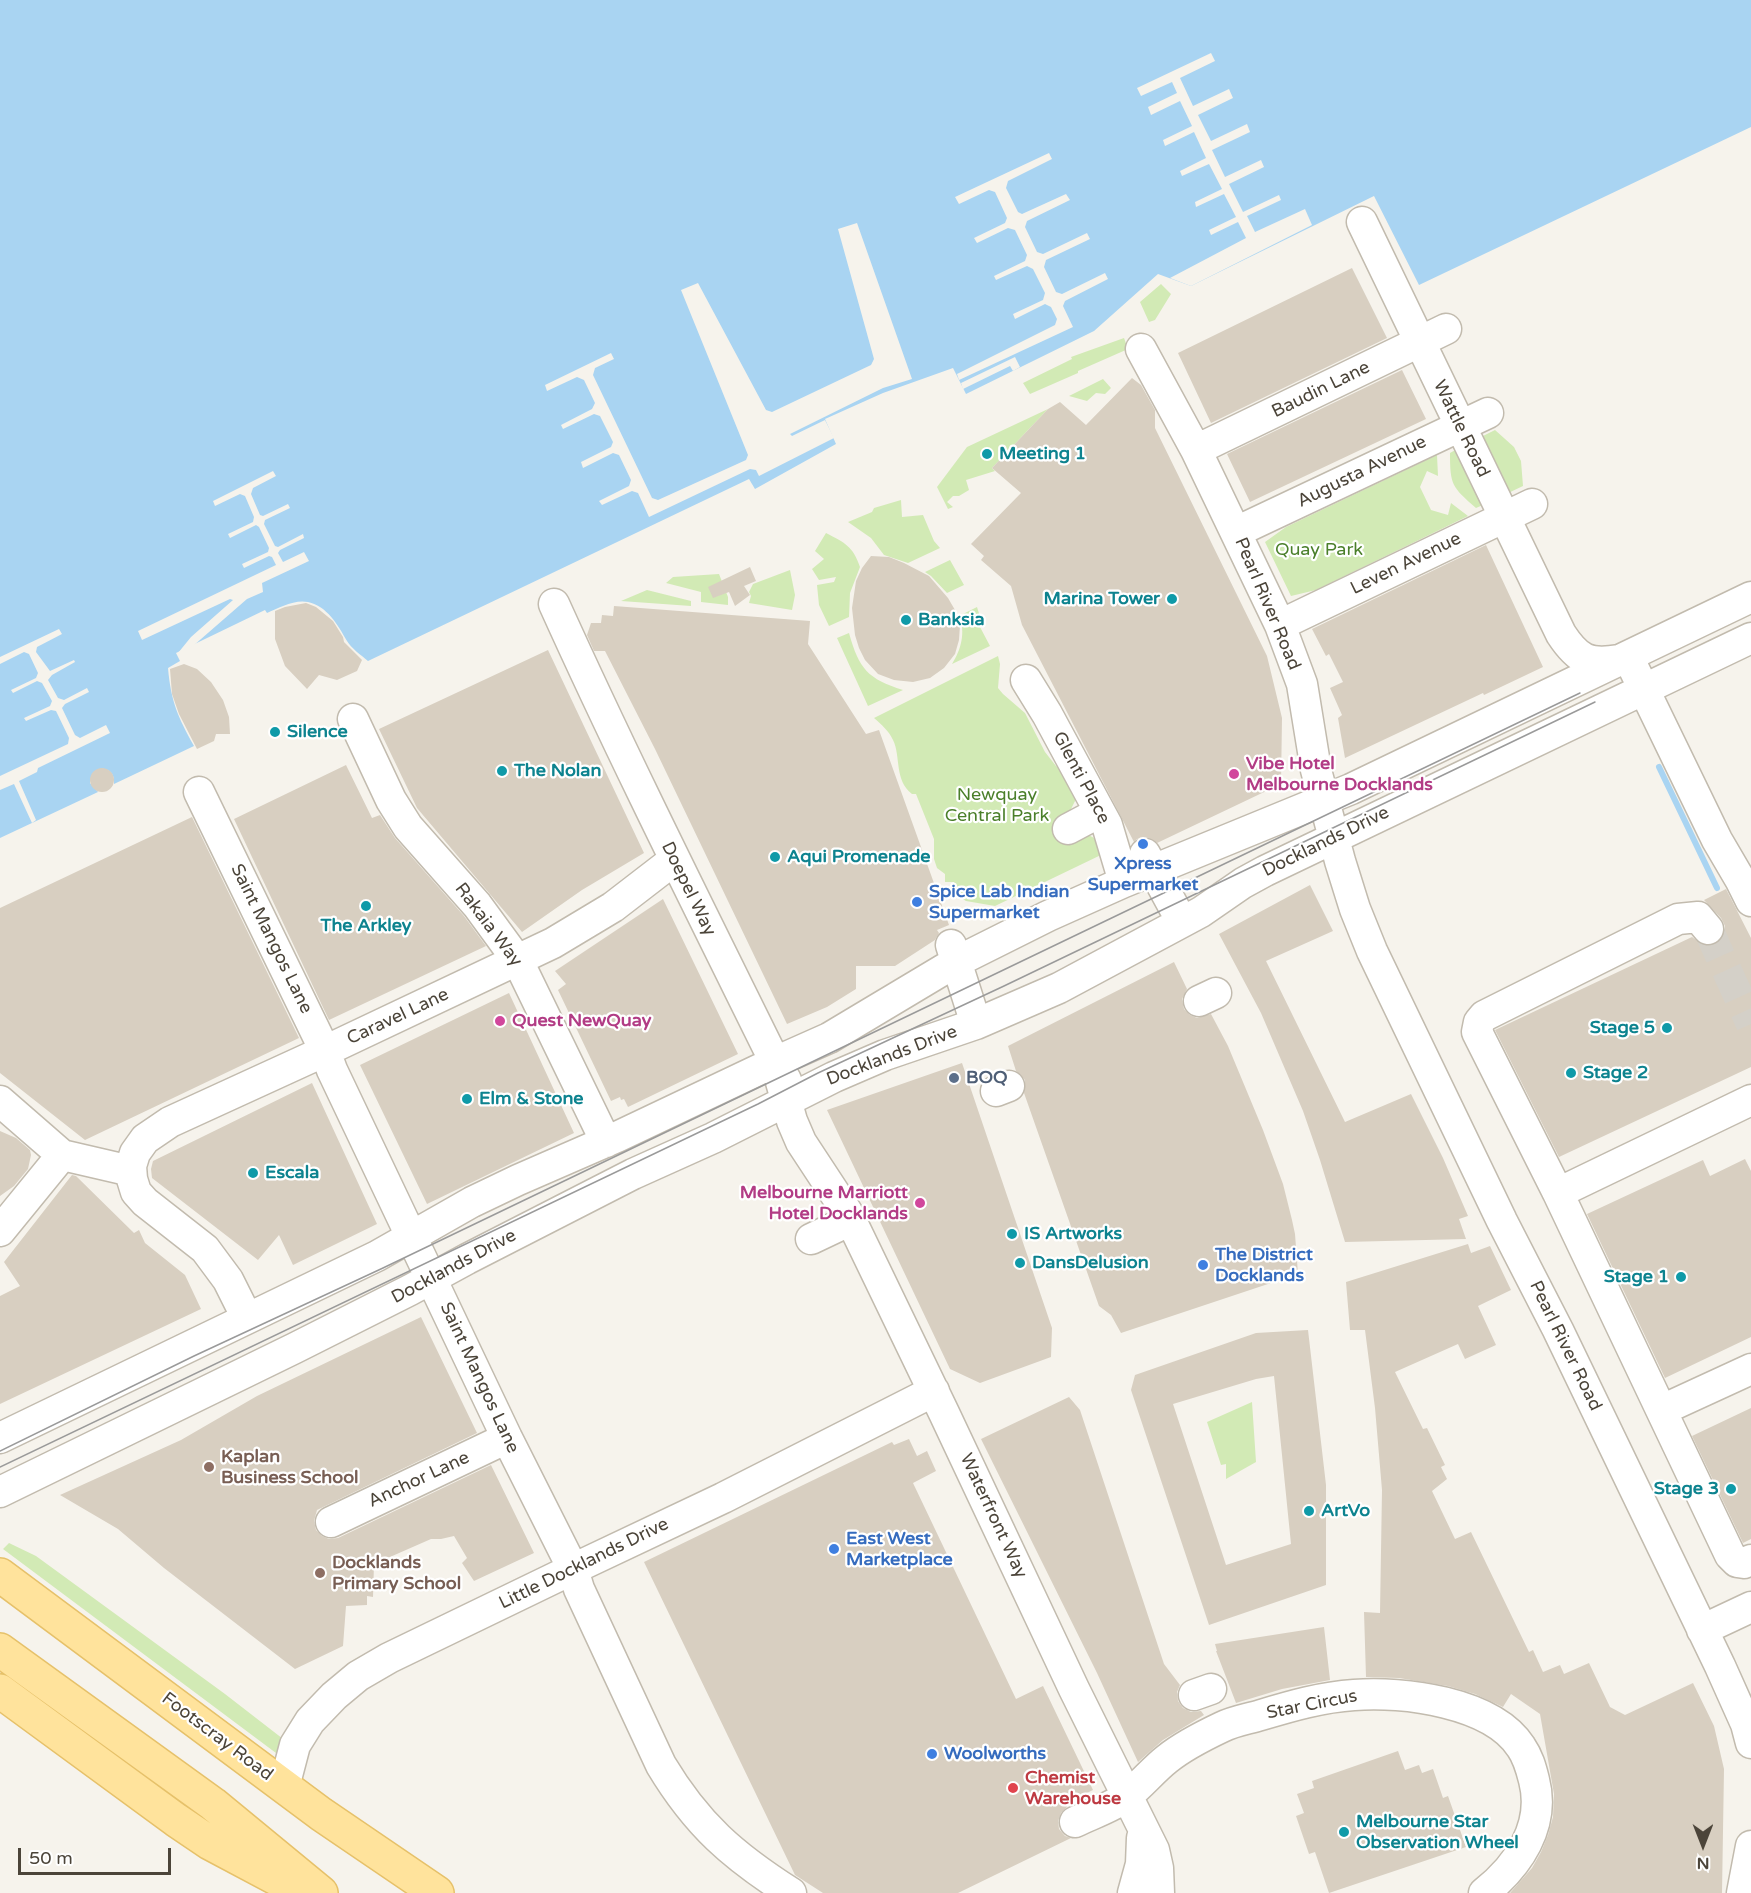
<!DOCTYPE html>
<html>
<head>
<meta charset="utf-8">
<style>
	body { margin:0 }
	#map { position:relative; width:1751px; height:1893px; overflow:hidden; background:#f6f3ec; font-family:"Varela Round",sans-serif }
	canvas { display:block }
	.north { position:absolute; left:1673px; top:1815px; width:60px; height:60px; -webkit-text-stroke:4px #fff; paint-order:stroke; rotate:180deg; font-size:16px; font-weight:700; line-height:24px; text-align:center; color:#4b4439 }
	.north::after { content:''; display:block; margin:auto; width:21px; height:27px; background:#4b4439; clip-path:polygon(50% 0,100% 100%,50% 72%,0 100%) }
	.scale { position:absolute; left:18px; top:1848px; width:153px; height:27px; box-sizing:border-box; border:3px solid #4b4439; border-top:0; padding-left:8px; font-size:18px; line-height:21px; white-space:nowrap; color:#4b4439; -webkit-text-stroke:4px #fff; paint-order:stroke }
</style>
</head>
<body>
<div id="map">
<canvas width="1751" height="1893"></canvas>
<div class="north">N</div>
<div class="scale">50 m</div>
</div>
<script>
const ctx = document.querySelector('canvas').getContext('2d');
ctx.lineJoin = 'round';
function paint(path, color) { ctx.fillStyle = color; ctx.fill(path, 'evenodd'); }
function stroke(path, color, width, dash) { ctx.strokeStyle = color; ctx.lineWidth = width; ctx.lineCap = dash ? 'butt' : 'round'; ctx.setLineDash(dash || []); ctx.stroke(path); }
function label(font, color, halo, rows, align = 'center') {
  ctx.font = font + ' "Varela Round",sans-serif'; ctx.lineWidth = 4.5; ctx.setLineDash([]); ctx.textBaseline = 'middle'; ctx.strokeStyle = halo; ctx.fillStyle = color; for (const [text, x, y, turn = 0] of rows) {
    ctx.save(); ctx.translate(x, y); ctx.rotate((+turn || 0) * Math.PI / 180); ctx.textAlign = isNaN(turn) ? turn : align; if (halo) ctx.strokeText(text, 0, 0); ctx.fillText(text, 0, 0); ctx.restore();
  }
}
paint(new Path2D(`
	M1161 284 1171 294 1155 320 1149 322 1140 302Z
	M1124 338 1128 349 1078 371V373L1030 394 1023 383 1072 359 1071 357Z
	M1103 379 1111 388 1105 394 1096 393 1087 401 1069 396Z
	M1048 409 992 468 995 471 966 480 969 490 959 496H953L947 502 953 507 948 509 937 487 967 447Z
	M1495 430 1514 447 1521 461 1523 486 1504 495 1477 439Z
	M1457 449 1483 505 1476 508C1452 487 1450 485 1450 453Z
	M1437 455 1438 476 1427 471 1420 487 1431 510 1448 515 1451 503 1468 516 1316 590 1291 596 1265 542 1286 527Z
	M901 500 902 517 923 515 934 541 940 548 908 563 884 555 871 538 848 522 872 512 874 508Z
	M826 533C845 543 853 546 860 567L850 593 849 617 829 626 819 605 817 585 834 582 836 577 819 580 812 569 824 559 815 551Z
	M950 560 964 585 947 593 931 576 925 572Z
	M790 570 795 595 792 610 749 603 751 596 749 592 753 584Z
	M719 574 728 597V605L701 602V592L666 583 673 577Z
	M647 590 691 601V606L621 601Z
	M977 607 981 620 980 627 990 646 952 664C961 650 966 632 959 616Z
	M849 633C859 669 868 679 903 690L868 706 837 638Z
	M998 656 1000 664 998 688 1003 694 1025 713 1045 752 1056 766 1063 771 1076 799 1069 813 1087 835C1097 837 1099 845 1103 854L995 906 966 901 953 893 954 882H945V874L937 868 934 859V839L916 794H912C894 780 901 756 893 740 889 731 881 724 874 718Z
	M1252 1402 1256 1462 1226 1479V1464L1221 1465 1207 1422Z
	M9 1543 36 1556 225 1694 287 1742 280 1756 3 1549Z`), '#d2eab5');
paint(new Path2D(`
	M0 0H1751V127L1419 285 1374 196 1191 286 1158 274 1094 331 966 394 953 368 883 393 825 419 836 444 755 489 749 479 368 661C361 655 351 648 347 641 338 625 327 606 308 602 295 599 278 608 267 613L265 610 176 653 180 661 168 668C171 702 178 717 194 746L114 784C116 765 91 763 90 783L98 792 0 838Z`), '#a9d4f2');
paint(new Path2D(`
	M1211 53 1215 61 1180 78 1193 106 1229 89 1233 98 1198 115 1211 141 1247 124 1250 132 1212 150 1225 177 1261 160 1264 167 1229 184 1243 212 1279 195 1281 200 1247 216 1255 232 1305 209 1312 225 1191 286 1170 278 1246 238 1238 222 1211 235 1209 230 1236 217 1224 194 1196 207 1195 202 1222 189 1209 164 1182 176 1180 171 1206 158 1194 132 1165 146 1163 140 1192 126 1180 101 1151 115 1148 107 1177 93 1172 82 1141 96 1137 88Z
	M1049 153 1052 159 1008 181 1006 188 1018 212 1022 214 1066 194 1070 200 1027 221 1025 227 1037 252 1043 254 1087 233 1090 239 1046 260 1044 267 1056 292 1062 294 1105 273 1108 279 1065 301 1063 306 1073 327 959 380 957 374 1055 325 1057 319 1051 307 1045 304 1015 319 1013 314 1043 300 1045 293 1033 269 1027 266 996 280 994 276 1025 261 1027 255 1015 230 1008 228 977 243 974 238 1005 223 1007 218 995 192 989 190 959 204 955 197Z
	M857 223 912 379 883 388 790 434 792 436 825 420 834 438 759 476 756 470 750 469 649 517 638 493 632 491 602 505 599 501 629 486 631 480 619 455 613 453 583 468 581 462 611 447 613 442 600 416 594 414 563 429 561 425 592 409 595 403 584 380 577 377 547 391 545 385 611 353 614 359 595 368 593 375 652 498 658 500 746 460 748 455 681 290 698 283 766 410 772 412 871 365 874 359 838 229Z
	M1015 357 1020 367 1013 371 1010 366 963 389 961 383Z
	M273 471 276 476 253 488 251 494 260 515 263 516 288 504 290 508 265 520 264 524 275 546 278 547 303 534 304 538 280 550 278 553 283 562 304 552 309 561 262 583 263 592 247 599 193 646 178 653 191 637 233 600 230 599 142 640 138 631 276 565 272 557 269 556 244 568 242 564 268 552 269 548 259 527 256 525 230 538 228 534 253 522 254 517 245 496 240 494 215 506 213 501Z
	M59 629 62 634 37 647 36 652 50 671 74 660 75 662 52 675 48 680 58 698 64 700 87 688 89 692 65 704 62 708 75 735 80 738 106 725 110 733 38 768 37 772 19 781 36 820 32 823 14 784 0 790V776L68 744 69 738 56 711 51 710 26 721 24 718 50 706 52 701 42 683 37 681 13 693 11 690 36 678 38 673 29 654 24 652 0 664V657Z`), '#f6f3ec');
stroke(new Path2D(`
	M1659 767 1717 888`), '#a9d4f2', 6);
paint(new Path2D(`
	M1352 268 1387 338 1211 423 1178 353Z
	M1402 370 1426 419 1250 502 1227 454Z
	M1132 378 1141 385 1155 410V428L1267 656 1282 718 1281 784 1157 843 1146 837 1137 839 1134 842 1022 625 1011 586 981 560 984 556 971 544 1021 493 992 468 1048 409 1060 402 1086 425Z
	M1486 545 1543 667 1484 695 1483 693 1345 758 1338 718 1342 715 1330 688 1343 682 1329 654 1326 656 1312 629Z
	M871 556 889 557 904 563 929 576 948 598 955 610 960 625 959 640 955 654 944 668 930 678 913 682 894 680 878 674 865 660 859 648 855 635 852 608 856 581 862 568Z
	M750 567 756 581 744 586 750 595 735 606 729 592 713 598 708 587Z
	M306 603 316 607 333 621 343 637 344 642 362 660 357 671 337 680 319 675 307 689 285 666 275 639V611L285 607Z
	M614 606 810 621 808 644 866 734 879 730 949 925 937 930 939 933 935 940 895 966H856V989L827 1007 787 1024 655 749 605 651H594L587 635 591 623H601L602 615 613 616Z
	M548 650 644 853 582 890 522 932 417 808 379 729Z
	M184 664 197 669 211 682 223 700 229 717 230 734H216L214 741 197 749 179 714 172 694 170 669Z
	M346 765 372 818 380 815 395 838 464 916 486 946 329 1020 234 819Z
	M90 780a12 12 0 1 1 24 0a12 12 0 1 1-24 0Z
	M192 817 299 1038 85 1140 0 1073V908Z
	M1310 885 1333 931 1266 961 1345 1122 1411 1094 1443 1158 1468 1216 1459 1219 1466 1239 1345 1242 1320 1160 1303 1111 1261 1013 1219 934Z
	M1726 889 1751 938V1067L1559 1157 1495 1030 1692 937 1703 945 1712 946 1719 943 1724 934 1725 926 1721 918 1704 900Z
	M663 899 738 1054 628 1107 624 1099 621 1100 620 1097 611 1101 558 990 566 984 555 971Z
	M1174 962 1187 989 1182 999 1184 1009 1190 1015 1197 1018 1211 1014 1228 1046 1263 1130 1283 1184 1292 1220 1295 1234 1298 1274 1121 1333 1111 1315 1099 1306 1024 1093 1025 1080 1016 1071 1008 1046Z
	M509 993 574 1133 427 1204 360 1065Z
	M962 1063 1052 1328 1051 1357 980 1383 950 1369 827 1110Z
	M312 1083 377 1224 293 1265 279 1235 258 1260 152 1178 151 1169 153 1161Z
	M0 1131 16 1138 30 1150 31 1155 28 1169 14 1186 0 1196Z
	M1745 1159 1751 1171V1337L1665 1378 1587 1214 1703 1160 1710 1176Z
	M72 1175 76 1176 134 1233 139 1230 145 1243 185 1275 201 1309 0 1404V1296L20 1286 4 1262Z
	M1468 1244 1471 1253 1490 1246 1511 1290 1478 1306 1496 1345 1465 1359 1458 1344 1395 1372 1423 1429 1427 1428 1445 1465 1441 1467 1447 1479 1432 1491 1455 1539 1471 1532 1529 1652 1533 1650 1543 1672 1560 1665 1564 1674 1589 1663 1610 1707 1625 1715 1693 1683 1714 1726 1724 1769 1722 1893H1510L1532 1868 1541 1852 1548 1835 1553 1817 1554 1794 1540 1714 1511 1694 1503 1707 1475 1694 1448 1686 1399 1678 1366 1677 1364 1612 1380 1613 1382 1490 1375 1408 1365 1330H1350L1346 1282Z
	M421 1317 477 1433 317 1510 314 1521 316 1530 322 1536 329 1539 338 1538 491 1465 534 1553 474 1581 462 1563 467 1558 454 1536 441 1539H431L374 1564 373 1597 367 1596V1605L346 1606 343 1646 295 1669 164 1568 118 1529 60 1495 181 1440 257 1396Z
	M1308 1330 1326 1485V1585L1209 1625 1131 1390 1135 1375 1256 1333ZM1274 1376 1291 1544 1226 1565 1173 1404 1256 1379Z
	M1069 1397 1080 1410 1164 1664 1180 1685 1177 1692 1178 1701 1183 1708 1191 1712 1201 1711 1204 1715 1163 1740 1138 1762 1097 1673 981 1439Z
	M1751 1408V1539L1743 1543 1692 1436Z
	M909 1439 917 1456 927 1451 936 1471 913 1483 1016 1699 1043 1686 1093 1790 1066 1803 1067 1807 1061 1813 1058 1821 1059 1829 1065 1836 1071 1838 958 1893H823L795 1875 644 1562 892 1442 894 1445Z
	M1324 1627 1330 1680 1282 1689 1236 1703 1216 1651H1217L1215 1644Z
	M1398 1751 1405 1770 1419 1765 1422 1773 1433 1769 1443 1798 1448 1796 1466 1847 1329 1893 1315 1852 1309 1854 1296 1816 1304 1813 1297 1794 1314 1788 1312 1781Z`), '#d8cfc1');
stroke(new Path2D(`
	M1708 929 1751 1024`), '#d4d0c8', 30, [30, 15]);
const minor = new Path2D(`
	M1362 222 1561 634C1578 660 1589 665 1619 660
	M1141 349 1196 450 1280 625 1302 684 1316 770 1340 861 1355 909 1372 951 1502 1221 1558 1330 1720 1666 1746 1724 1751 1743
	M1196 450 1446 329
	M1236 532 1488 413
	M554 604C624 759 700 910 775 1062L786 1080
	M1280 625 1532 504
	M1634 669 1717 840 1741 881 1751 901
	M1026 680 1047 714 1107 825 1124 882
	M353 719 391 800 408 827 477 905 518 961 606 1142
	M199 792 325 1051 332 1070 507 1438 573 1569 579 1589 661 1765C697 1825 733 1856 791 1893
	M1068 829 1100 812
	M1145 854 1182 922
	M1708 929 1698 917 1678 919 1484 1016 1479 1022 1477 1032 1558 1193 1730 1555 1737 1562 1744 1563 1751 1560
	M951 945 976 1024
	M1199 1001 1216 993
	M781 1082 792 1121 801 1142 847 1212 944 1413 1074 1689 1154 1850 1158 1868 1159 1893
	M996 1091 1009 1086
	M0 1101 62 1155 131 1171
	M1558 1193 1751 1100
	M0 1231 62 1155
	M811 1239 851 1220
	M247 1318 228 1280 205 1249 145 1202 136 1192 132 1179 131 1166 135 1153 145 1139 170 1122 325 1051 553 943 613 907 674 860
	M1662 1410 1751 1369
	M0 1438 377 1256 472 1202 518 1180 619 1136 775 1062 829 1038 956 962 1048 916 1124 882 1351 789 1751 597
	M0 1492 295 1348 410 1290 467 1259 633 1174 713 1138 834 1077 885 1055 976 1024 1059 988 1201 912 1243 883 1265 871 1751 638
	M331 1522 507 1438
	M1702 1630 1751 1607
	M1194 1695 1211 1689
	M284 1787 295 1745 310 1721 334 1696 358 1676 389 1658 573 1569 723 1498 934 1391
	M1075 1822C1091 1814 1113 1807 1127 1796 1142 1784 1153 1770 1167 1759 1183 1746 1203 1736 1222 1727 1234 1721 1248 1719 1261 1715 1291 1706 1322 1697 1354 1695 1403 1691 1492 1702 1521 1747 1528 1757 1531 1768 1534 1780 1546 1826 1518 1866 1484 1893
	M1133 1893 1141 1864 1142 1838
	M1742 1893 1751 1846`);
const major = new Path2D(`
	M0 1575 321 1814 437 1893
	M0 1650 213 1804 321 1893
	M0 1691 176 1820 210 1843 289 1885`);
stroke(minor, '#c2bbae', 33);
stroke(major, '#e6c16a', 36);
stroke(minor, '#fff', 30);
stroke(major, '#ffe39c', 33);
stroke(new Path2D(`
	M0 1451 194 1356 383 1268 1580 693
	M0 1467 758 1104 818 1073 1004 986 1595 702`), '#9a9a9a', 1.5);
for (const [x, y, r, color] of [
	[987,454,6,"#0f9aa8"],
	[1172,599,6,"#0f9aa8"],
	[906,620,6,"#0f9aa8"],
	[275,732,6,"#0f9aa8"],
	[502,771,6,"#0f9aa8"],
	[1234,774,6,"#d1479c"],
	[1143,844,6,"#3f7fe0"],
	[775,857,6,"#0f9aa8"],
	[917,902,6,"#3f7fe0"],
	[366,906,6,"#0f9aa8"],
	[500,1021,6,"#d1479c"],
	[1667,1028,6,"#0f9aa8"],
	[1571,1073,6,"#0f9aa8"],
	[954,1078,6,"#5c6f8a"],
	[467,1099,6,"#0f9aa8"],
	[253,1173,6,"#0f9aa8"],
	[920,1203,6,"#d1479c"],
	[1012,1234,6,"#0f9aa8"],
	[1020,1263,6,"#0f9aa8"],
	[1203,1265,6,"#3f7fe0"],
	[1681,1277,6,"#0f9aa8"],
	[209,1467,6,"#8d6e63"],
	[1731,1489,6,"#0f9aa8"],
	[1309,1511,6,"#0f9aa8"],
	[834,1549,6,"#3f7fe0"],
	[320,1573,6,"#8d6e63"],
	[932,1754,6,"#3f7fe0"],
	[1013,1788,6,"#e0444e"],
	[1344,1832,6,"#0f9aa8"]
]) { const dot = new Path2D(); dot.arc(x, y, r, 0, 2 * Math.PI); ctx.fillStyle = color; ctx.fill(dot); stroke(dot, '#fff', 2); }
label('18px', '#4b4439', '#fff', [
	["Baudin Lane",1321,390,-26],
	["Wattle Road",1461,429,64],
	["Augusta Avenue",1362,472,-26],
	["Leven Avenue",1406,564,-26],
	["Pearl River Road",1267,604,67],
	["Glenti Place",1081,778,62],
	["Docklands Drive",1326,842,-26],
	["Doepel Way",688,889,64],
	["Rakaia Way",488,925,53],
	["Saint Mangos Lane",271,939,64],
	["Caravel Lane",398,1017,-25],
	["Docklands Drive",892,1056,-21],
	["Docklands Drive",454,1267,-28],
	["Pearl River Road",1565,1346,64],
	["Saint Mangos Lane",479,1378,65],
	["Anchor Lane",419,1480,-25],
	["Waterfront Way",993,1516,65],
	["Little Docklands Drive",584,1564,-26],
	["Star Circus",1312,1705,-11],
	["Footscray Road",217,1737,37]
]);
label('bold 18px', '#0d838f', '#fff', [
	["Meeting 1",999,454],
	["Marina Tower",1160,599,"right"],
	["Banksia",918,620],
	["Silence",287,732],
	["The Nolan",514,771],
	["Aqui Promenade",787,857],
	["The Arkley",366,926,"center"],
	["Stage 5",1655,1028,"right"],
	["Stage 2",1583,1073],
	["Elm & Stone",479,1099],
	["Escala",265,1173],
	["IS Artworks",1024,1234],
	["DansDelusion",1032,1263],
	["Stage 1",1669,1277,"right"],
	["Stage 3",1719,1489,"right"],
	["ArtVo",1321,1511],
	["Melbourne Star",1356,1822],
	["Observation Wheel",1356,1843]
], 'left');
label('18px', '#4a7f2a', '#fff', [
	["Quay Park",1319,550],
	["Newquay",997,795],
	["Central Park",997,816]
]);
label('bold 18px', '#b23c85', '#fff', [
	["Vibe Hotel",1246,764],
	["Melbourne Docklands",1246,785],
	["Quest NewQuay",512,1021],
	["Melbourne Marriott",908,1193,"right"],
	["Hotel Docklands",908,1214,"right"]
], 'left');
label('bold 18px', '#366cbe', '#fff', [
	["Xpress",1143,864,"center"],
	["Supermarket",1143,885,"center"],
	["Spice Lab Indian",929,892],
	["Supermarket",929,913],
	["The District",1215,1255],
	["Docklands",1215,1276],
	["East West",846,1539],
	["Marketplace",846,1560],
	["Woolworths",944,1754]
], 'left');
label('bold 18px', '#4e5e75', '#fff', [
	["BOQ",966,1078]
], 'left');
label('bold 18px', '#785e54', '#fff', [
	["Kaplan",221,1457],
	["Business School",221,1478],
	["Docklands",332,1563],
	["Primary School",332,1584]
], 'left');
label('bold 18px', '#be3a42', '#fff', [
	["Chemist",1025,1778],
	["Warehouse",1025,1799]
], 'left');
</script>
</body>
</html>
